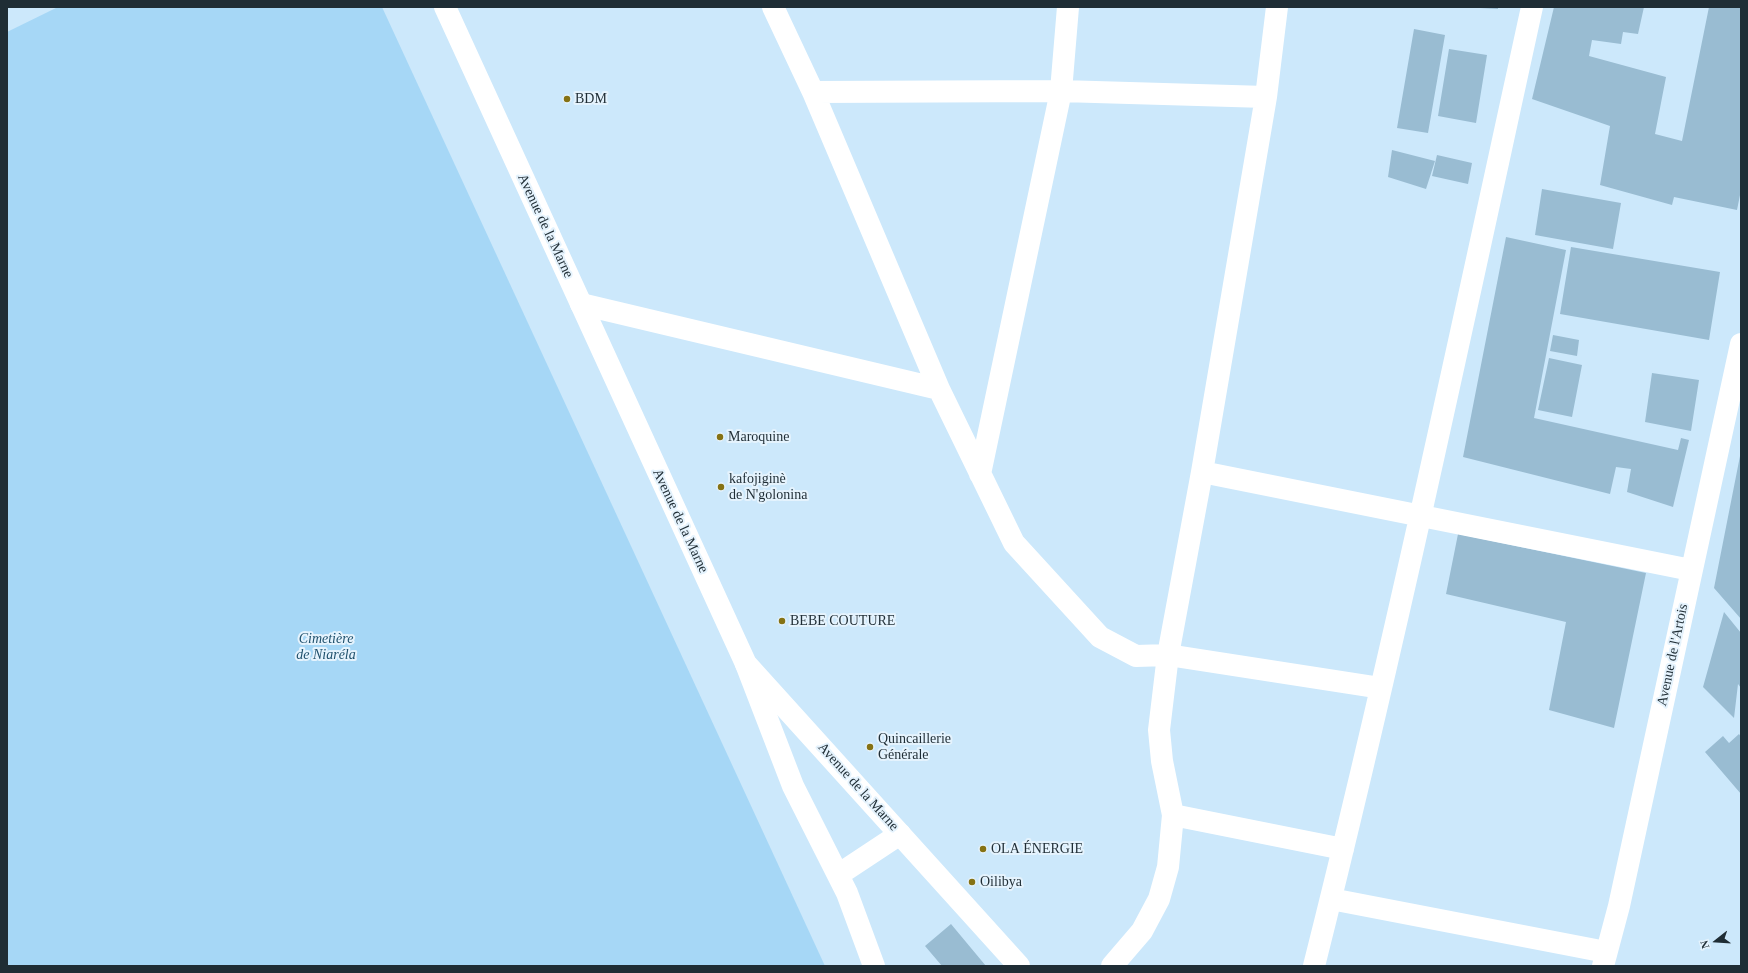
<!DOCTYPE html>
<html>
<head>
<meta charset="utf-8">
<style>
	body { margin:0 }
	#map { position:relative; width:1748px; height:973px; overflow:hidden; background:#cce8fb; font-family:"Times New Roman",serif }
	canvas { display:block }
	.frame { position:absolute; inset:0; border:8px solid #1f2d35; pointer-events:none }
	.north { position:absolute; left:1696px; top:921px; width:40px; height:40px; -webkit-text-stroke:3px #e5f3fd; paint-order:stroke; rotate:253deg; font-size:11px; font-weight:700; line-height:16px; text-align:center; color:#1f2d35 }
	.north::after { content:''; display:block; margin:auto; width:14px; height:18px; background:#1f2d35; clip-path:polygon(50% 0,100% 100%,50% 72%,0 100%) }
</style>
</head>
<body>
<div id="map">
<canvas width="1748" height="973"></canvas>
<div class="frame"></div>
<div class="north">N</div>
</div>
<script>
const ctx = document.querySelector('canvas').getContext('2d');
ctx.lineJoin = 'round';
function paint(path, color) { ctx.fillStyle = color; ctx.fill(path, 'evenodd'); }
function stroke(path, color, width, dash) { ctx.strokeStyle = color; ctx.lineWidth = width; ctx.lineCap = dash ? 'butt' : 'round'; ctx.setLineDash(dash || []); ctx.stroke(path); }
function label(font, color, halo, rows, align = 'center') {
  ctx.font = font + ' "Times New Roman",serif'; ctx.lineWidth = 4; ctx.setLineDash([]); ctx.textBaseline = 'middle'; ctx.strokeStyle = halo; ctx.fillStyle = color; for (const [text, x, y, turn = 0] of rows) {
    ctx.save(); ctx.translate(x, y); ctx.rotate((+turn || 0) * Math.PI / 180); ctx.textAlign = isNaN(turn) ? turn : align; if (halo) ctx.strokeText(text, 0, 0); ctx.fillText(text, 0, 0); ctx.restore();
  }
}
paint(new Path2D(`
	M58 7H382L825 966H7V32Z`), '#a6d7f6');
paint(new Path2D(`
	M1480 7H1498V9L1480 8Z
	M1554 7H1644L1638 34 1623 32 1621 44 1592 40 1589 56 1666 77 1655 134 1682 141 1709 7H1741V190L1737 210 1674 197 1672 205 1600 185 1610 126 1532 99Z
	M1414 29 1445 35 1428 133 1397 128Z
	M1449 49 1487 55 1476 123 1438 116Z
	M1392 150 1435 161 1426 189 1388 177Z
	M1437 155 1472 163 1468 184 1432 176Z
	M1542 189 1621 203 1613 249 1535 235Z
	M1506 237 1566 250 1534 418 1678 450 1681 438 1689 440 1673 507 1627 492 1631 469 1616 467 1610 494 1463 457Z
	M1571 247 1720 272 1709 340 1560 314Z
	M1553 335 1579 340 1577 356 1550 351Z
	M1549 358 1582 365 1572 417 1538 410Z
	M1652 373 1699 380 1691 431 1645 422Z
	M1740 456H1741V619L1714 588Z
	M1458 534 1646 573 1614 728 1549 710 1566 622 1446 594Z
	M1724 612 1741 633V688L1738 684 1734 718 1703 687Z
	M1739 734 1741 737V794L1705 752 1723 736 1729 743Z
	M951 924 986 966H942L925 946Z`), '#99bcd2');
stroke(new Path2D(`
	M773 7 813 92 939 389 1014 543 1100 637 1136 656 1168 655 1381 688
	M813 92 1061 91 1266 97
	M581 304 939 389
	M1202 472 1691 570
	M980 474 1061 91 1068 7
	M746 664 793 786 847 893 874 966
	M1173 815 1343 849
	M838 875 900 834
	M1331 899 1606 952
	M1112 966 1142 931 1159 899 1168 867 1173 815 1162 761 1159 730 1168 655 1202 472 1266 97 1277 7
	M1314 966C1394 648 1462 327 1532 7
	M1603 966 1619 906 1741 344`), '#fff', 22);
stroke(new Path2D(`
	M445 7 746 664 1019 966`), '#fff', 22);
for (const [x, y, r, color] of [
	[567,99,4,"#857214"],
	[720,437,4,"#857214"],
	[721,487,4,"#857214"],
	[782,621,4,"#857214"],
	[870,747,4,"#857214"],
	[983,849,4,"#857214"],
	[972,882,4,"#857214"]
]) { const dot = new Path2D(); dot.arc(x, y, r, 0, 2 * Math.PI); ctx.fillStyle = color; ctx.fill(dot); stroke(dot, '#e5f3fd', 1.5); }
label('14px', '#1f2d35', '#e5f3fd', [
	["BDM",575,99],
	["Maroquine",728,437],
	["kafojiginè",729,479],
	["de N'golonina",729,495],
	["BEBE COUTURE",790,621],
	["Quincaillerie",878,739],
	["Générale",878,755],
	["OLA ÉNERGIE",991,849],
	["Oilibya",980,882]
], 'left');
label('14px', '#1f2d35', '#e5f3fd', [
	["Avenue de la Marne",545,226,65],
	["Avenue de la Marne",680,521,65],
	["Avenue de l'Artois",1673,655,-78],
	["Avenue de la Marne",858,787,48]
]);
label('italic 14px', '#1f506c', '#e5f3fd', [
	["Cimetière",326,639],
	["de Niaréla",326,655]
]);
</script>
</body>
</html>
